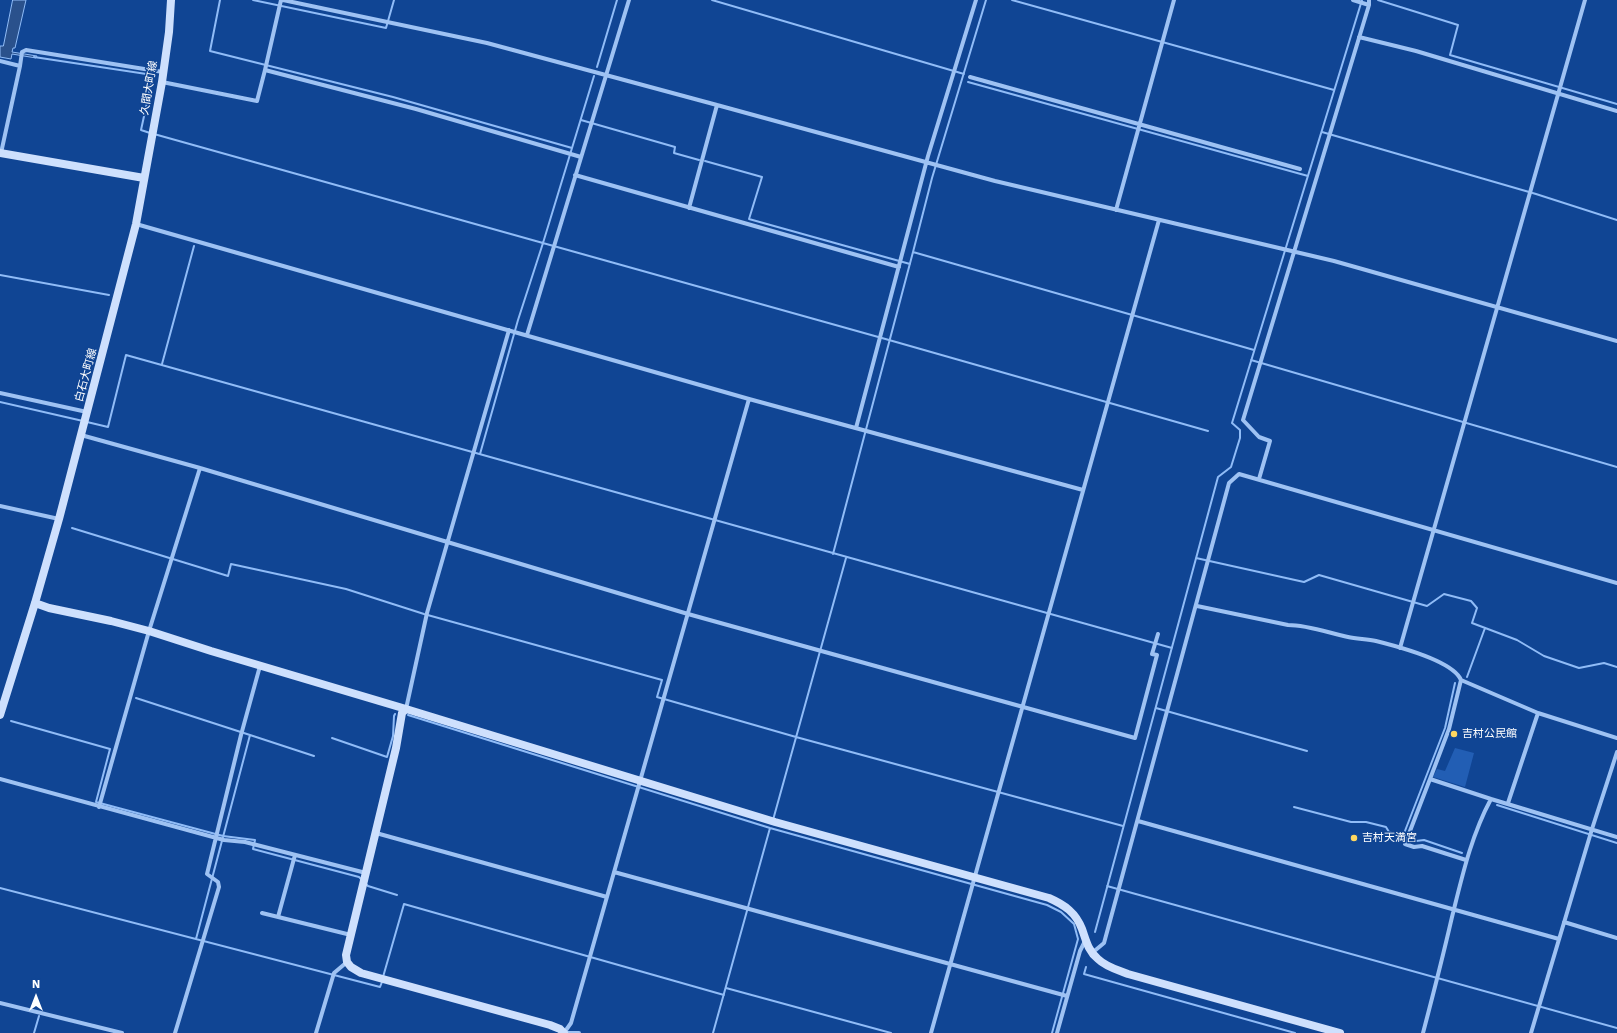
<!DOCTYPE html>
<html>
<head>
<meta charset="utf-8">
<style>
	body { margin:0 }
	#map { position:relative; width:1617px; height:1033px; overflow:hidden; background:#104594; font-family:"Work Sans",sans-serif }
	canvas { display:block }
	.north { position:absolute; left:16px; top:977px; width:40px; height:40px; -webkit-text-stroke:3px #104594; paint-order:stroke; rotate:0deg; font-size:11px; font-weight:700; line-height:16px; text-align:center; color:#fff }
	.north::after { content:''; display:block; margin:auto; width:14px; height:18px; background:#fff; clip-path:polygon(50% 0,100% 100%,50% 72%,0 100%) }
</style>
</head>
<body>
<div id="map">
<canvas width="1617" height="1033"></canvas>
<div class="north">N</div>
</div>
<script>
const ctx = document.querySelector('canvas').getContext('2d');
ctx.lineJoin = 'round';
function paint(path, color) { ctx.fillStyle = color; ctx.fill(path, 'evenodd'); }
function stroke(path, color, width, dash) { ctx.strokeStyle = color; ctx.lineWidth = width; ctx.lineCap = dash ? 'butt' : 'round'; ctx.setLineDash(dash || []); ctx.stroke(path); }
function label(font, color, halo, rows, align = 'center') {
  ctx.font = font + ' "Work Sans","Noto Sans JP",sans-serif'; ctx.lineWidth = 3; ctx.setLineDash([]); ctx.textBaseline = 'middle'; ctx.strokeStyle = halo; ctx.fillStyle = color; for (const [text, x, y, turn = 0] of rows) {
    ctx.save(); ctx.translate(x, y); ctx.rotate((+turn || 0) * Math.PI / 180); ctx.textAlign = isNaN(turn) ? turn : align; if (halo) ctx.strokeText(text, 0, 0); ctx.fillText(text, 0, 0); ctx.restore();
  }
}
paint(new Path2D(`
	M1455 748 1474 753 1465 787 1433 777 1437 769 1445 771Z`), '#225eb4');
const water = new Path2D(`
	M13 0H26L15 48H13L12 52 37 56 36 58 12 54 11 59 0 57V46H3Z`);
paint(water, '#2a518c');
stroke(water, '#90bcf7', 1);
stroke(new Path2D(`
	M220 0 210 51 393 97 572 148
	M253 0 386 28 394 0
	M712 0 964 74
	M1012 0 1334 90
	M1378 0 1458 25 1450 55 1617 104
	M34 57 153 75 141 130 150 133
	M597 67 617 0
	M968 82 1308 176
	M581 120 675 147 674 153 699 160
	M1322 132 1536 194 1617 220
	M154 134 889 340 1208 431
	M705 161 762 177 749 219 910 264
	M913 252 1254 350
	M0 275 109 295
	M1251 360 1617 467
	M162 364 194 246
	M0 402 83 421
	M87 422 108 427 126 355 1172 648
	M480 454 518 320 543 243 594 76
	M72 528 228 576 231 564 346 589 424 614 662 680 657 697 796 737 1123 826
	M833 554 913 252 932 178 986 0
	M1196 558 1304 582 1319 575 1427 606 1444 594 1471 601 1477 608 1472 623 1517 640 1544 656 1579 668 1604 663 1617 667
	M1467 677 1485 628
	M136 698 250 735 196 939
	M1156 708 1307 751
	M408 715 770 828 1047 905 1061 912 1074 924 1078 939 1052 1033
	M11 721 110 749 96 802 223 836 255 840 253 849 359 877 362 880
	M250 735 314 756
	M332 738 387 757 393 736 394 716 395 714
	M1497 805 1617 843
	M1294 807 1351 822H1366L1386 827 1389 832 1416 841 1424 840 1462 853
	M773 820 846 558
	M1403 836 1445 728 1455 683
	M366 884 368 886 397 895
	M1107 886 1617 1028
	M0 888 380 987 382 982
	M1095 932 1218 477 1231 467 1240 438V430L1232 423 1362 0
	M1086 967 1084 974 1295 1033
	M383 977 404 904 724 995
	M726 988 891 1033
	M34 1033 39 1016
	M713 1033 770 828`), '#90bcf7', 2);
stroke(new Path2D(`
	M283 0 487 43 717 105 995 181 1334 261 1617 341
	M1353 0 1369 5
	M1359 37 1416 51 1617 111
	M0 61 20 66 22 52 26 50 163 72
	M265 70 281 0
	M970 77 1300 169
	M162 82 257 101 265 70 416 109 581 157
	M1 153 20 66
	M575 175 899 267
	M689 208 717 105
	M1116 210 1174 0
	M136 224 749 399 1083 490
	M527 335 629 0
	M0 393 87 412
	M856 428 928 156 976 0
	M81 435 200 468 688 614 1135 738 1157 655 1152 654 1158 634
	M1259 479 1270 441 1259 437 1243 420 1369 5V0
	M0 506 59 519
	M1197 606 1288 625C1308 625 1329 633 1348 637 1357 639 1367 639 1376 641 1396 646 1453 661 1461 680L1538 713 1617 738
	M1400 648 1585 0
	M1461 680 1449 729 1430 779 1491 799
	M406 709 427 613 509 330
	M0 779 224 840 245 842 366 873
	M1430 779 1405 844 1414 847 1422 846 1466 860
	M1508 803 1538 713
	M99 807 149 631 200 468
	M1138 821 1559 939
	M376 833 607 897
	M614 872 1067 996
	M262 913 351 935
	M278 917 295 855
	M1564 922 1617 938
	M1092 953 1104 943 1229 483 1239 474 1617 583
	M0 1003 122 1033
	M175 1033 219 887 218 882 207 874 241 735 260 666
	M316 1033 334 973 347 962
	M564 1033 571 1023 749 399
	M564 1033H579
	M931 1033 1159 220
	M1057 1033 1080 951 1085 941
	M1423 1033C1433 995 1443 956 1452 917 1462 877 1471 836 1491 799L1617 837
	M1531 1033 1592 829 1617 752`), '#9ec2f3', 4);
stroke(new Path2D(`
	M0 153 144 178
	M35 603 49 608 111 621 149 631 211 651 406 709 775 822 1049 898C1065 905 1076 913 1082 929 1086 940 1088 951 1098 959 1106 967 1118 970 1128 974L1340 1033
	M406 709 402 713 396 748 346 955 347 962 351 967 361 973 550 1025 560 1029 564 1033
	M0 715 35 603 59 519 136 224 162 82 169 32 171 0`), '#cee0fd', 8);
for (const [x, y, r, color] of [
	[1454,734,4,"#ffd760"],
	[1354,838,4,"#ffd760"]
]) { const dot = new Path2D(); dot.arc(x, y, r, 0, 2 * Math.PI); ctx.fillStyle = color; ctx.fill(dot); stroke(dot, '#104594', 1.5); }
label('11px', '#fff', '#104594', [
	["久間大町線",149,88,-80],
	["白石大町線",86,375,-75]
]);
label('11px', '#fff', '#104594', [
	["吉村公民館",1462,734],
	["吉村天満宮",1362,838]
], 'left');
</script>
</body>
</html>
